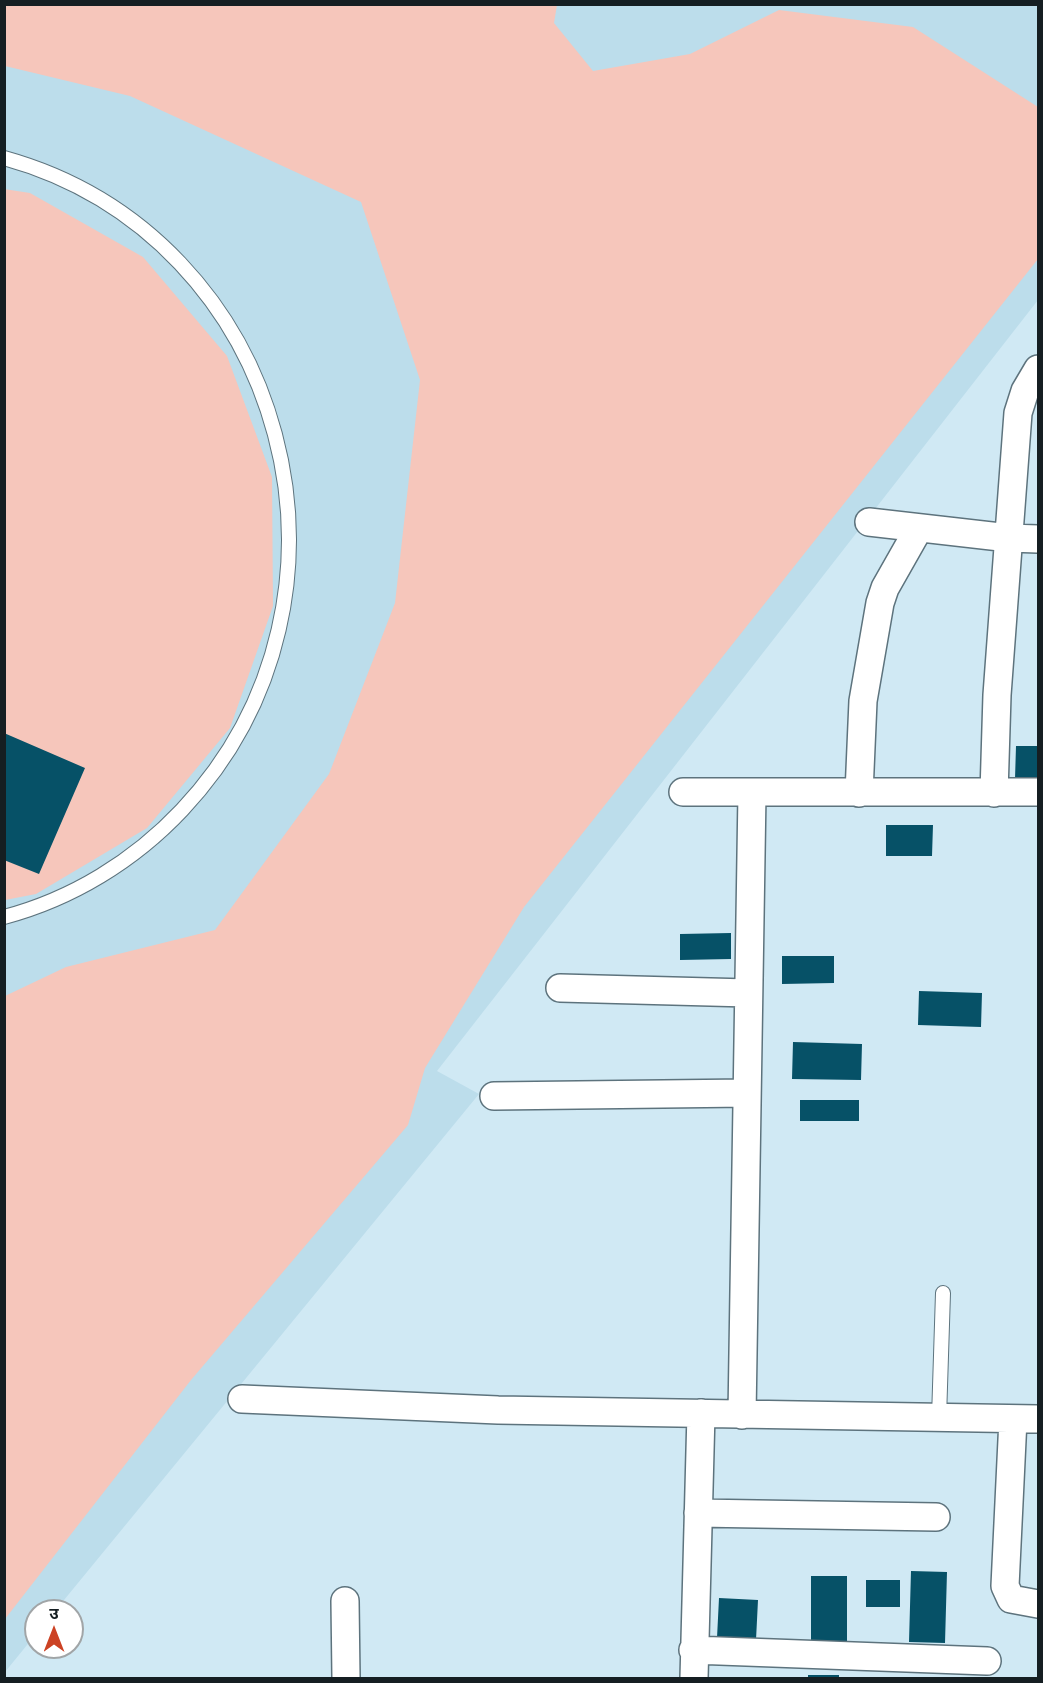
<!DOCTYPE html>
<html>
<head>
<meta charset="utf-8">
<style>
	body { margin:0 }
	#map { position:relative; width:1043px; height:1683px; overflow:hidden; background:#d0e9f4; font-family:Barlow,"Noto Sans Devanagari",sans-serif }
	canvas { display:block }
	.frame { position:absolute; inset:0; border:6px solid #151e22; pointer-events:none }
	.north { position:absolute; left:24px; top:1599px; width:60px; height:60px; box-sizing:border-box; background:#fff; border:2px solid #a1a5a7; border-radius:50%; rotate:0deg; font-size:16px; font-weight:700; line-height:24px; text-align:center; color:#151e22 }
	.north::after { content:''; display:block; margin:auto; width:21px; height:27px; background:#cc4224; clip-path:polygon(50% 0,100% 100%,50% 72%,0 100%) }
</style>
</head>
<body>
<div id="map">
<canvas width="1043" height="1683"></canvas>
<div class="frame"></div>
<div class="north">उ</div>
</div>
<script>
const ctx = document.querySelector('canvas').getContext('2d');
ctx.lineJoin = 'round';
function paint(path, color) { ctx.fillStyle = color; ctx.fill(path, 'evenodd'); }
function stroke(path, color, width, dash) { ctx.strokeStyle = color; ctx.lineWidth = width; ctx.lineCap = dash ? 'butt' : 'round'; ctx.setLineDash(dash || []); ctx.stroke(path); }
paint(new Path2D(`
	M5 5H1038V300L437 1071 479 1094 55 1611H36V1634L5 1672Z`), '#bcddeb');
paint(new Path2D(`
	M5 4 557 5 554 23 593 71 690 54 779 10 913 27 1038 107V259L524 907 425 1068 408 1125 191 1380 5 1619V996L66 967 215 930 329 774 395 603 420 380 361 202 130 96 5 66Z
	M4 189 30 193 143 257 227 356 272 477 273 606 230 728 147 828 36 894 5 900Z`), '#f6c6bb');
paint(new Path2D(`
	M4 733 85 768 39 874 4 860Z
	M1016 746H1038V780L1015 779Z
	M886 825H933L932 856H886Z
	M731 933V959L680 960V934Z
	M782 956H834V983L782 984Z
	M919 991 982 993 981 1027 918 1025Z
	M793 1042 862 1044 861 1080 792 1079Z
	M800 1100H859V1121H800Z
	M911 1571 947 1572 945 1643 909 1642Z
	M811 1576H847V1641H811Z
	M866 1580H900V1607H866Z
	M719 1598 758 1600 756 1640 717 1638Z
	M808 1675H839V1678H808Z`), '#065167');
const service = new Path2D(`
	M4 158C289 237 382 598 182 810 134 861 72 899 4 917
	M939 1418 943 1293`);
const minor = new Path2D(`
	M869 522 1009 538 1038 539
	M683 792H1038
	M859 793 863 701 880 603 885 588 919 528
	M994 793 997 695 1018 413 1025 391 1038 369
	M560 988 748 993
	M494 1096 747 1093
	M242 1399 498 1410 1038 1419
	M742 1415 752 793
	M1013 1419 1005 1586 1011 1599 1038 1604
	M698 1513 936 1517
	M345 1601 346 1678
	M693 1650 987 1661
	M694 1678 701 1413`);
stroke(service, '#5d737d', 16);
stroke(minor, '#5d737d', 30);
stroke(service, '#fff', 14);
stroke(minor, '#fff', 27);
</script>
</body>
</html>
